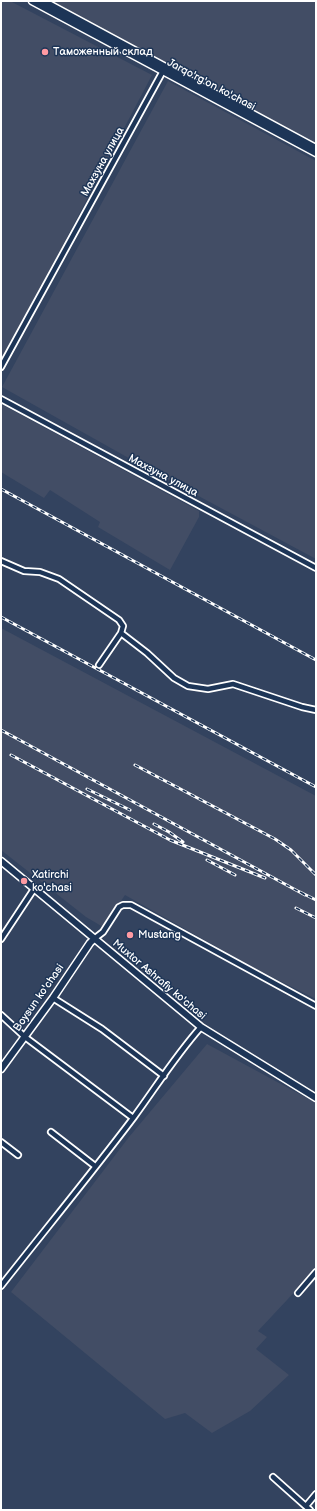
<!DOCTYPE html>
<html>
<head>
<meta charset="utf-8">
<style>
	body { margin:0 }
	#map { position:relative; width:317px; height:1511px; overflow:hidden; background:#33435f; font-family:"Balsamiq Sans",sans-serif }
	canvas { display:block }
	.frame { position:absolute; inset:0; border:2px solid #fff; pointer-events:none }
</style>
</head>
<body>
<div id="map">
<canvas width="317" height="1511"></canvas>
<div class="frame"></div>
</div>
<script>
const ctx = document.querySelector('canvas').getContext('2d');
ctx.lineJoin = 'round';
function paint(path, color) { ctx.fillStyle = color; ctx.fill(path, 'evenodd'); }
function stroke(path, color, width, dash) { ctx.strokeStyle = color; ctx.lineWidth = width; ctx.lineCap = dash ? 'butt' : 'round'; ctx.setLineDash(dash || []); ctx.stroke(path); }
function label(font, color, halo, rows, align = 'center') {
  ctx.font = font + ' "Balsamiq Sans",sans-serif'; ctx.lineWidth = 3; ctx.setLineDash([]); ctx.textBaseline = 'middle'; ctx.strokeStyle = halo; ctx.fillStyle = color; for (const [text, x, y, turn = 0] of rows) {
    ctx.save(); ctx.translate(x, y); ctx.rotate((+turn || 0) * Math.PI / 180); ctx.textAlign = isNaN(turn) ? turn : align; if (halo) ctx.strokeText(text, 0, 0); ctx.fillText(text, 0, 0); ctx.restore();
  }
}
paint(new Path2D(`
	M1 1H10L152 75 1 363Z
	M46 1H316V143Z
	M168 81 316 161V559L150 470 2 387Z
	M1 404 199 511V517L170 570 98 527 100 522 50 490 44 498 1 472Z
	M1 628 316 796V999L254 968 125 895 103 927 86 917 1 850Z
	M207 1044 316 1103V1269L258 1331 267 1337 256 1349 289 1375 250 1411 212 1433 185 1413 165 1419 11 1292 129 1137Z`), '#424d65');
const street = new Path2D(`
	M1 367 163 71
	M1 399 316 568
	M1 561 24 571 40 572 59 579 119 620 123 626 121 633 147 653 174 678 188 686 208 689 233 684 302 707 316 710
	M99 665 121 633
	M1 939 34 889
	M94 939 103 932 119 907 123 905H131L316 1006
	M53 998 102 1029 164 1076
	M1 1015 25 1037 133 1118
	M51 1132 95 1166
	M1 1142 18 1155
	M1 1286C45 1230 91 1174 134 1117 156 1087 176 1055 201 1027
	M298 1293 316 1272
	M273 1477 310 1510
	M306 1506 316 1494`);
const secondary = new Path2D(`
	M32 1 316 153
	M43 1 316 148
	M1 861 201 1027 316 1098
	M1 1069 53 998 90 943 94 939`);
stroke(street, '#fff', 8);
stroke(secondary, '#fff', 9);
stroke(street, '#1d3557', 4.5);
stroke(secondary, '#1d3557', 6);
const rail = new Path2D(`
	M1 489 316 660
	M1 617 316 787
	M1 730 305 895
	M11 755 170 840 265 878
	M135 765 275 839 291 850 316 875
	M87 789 130 810
	M154 824 169 832 183 842
	M207 860 235 875
	M300 892 316 900
	M296 908 316 918`);
stroke(rail, '#fff', 3);
stroke(rail, '#1d3557', 1.5, [4.5]);
for (const [x, y, r, color] of [
	[45,52,4,"#ff9aa2"],
	[24,881,4,"#ff9aa2"],
	[130,935,4,"#ff9aa2"]
]) { const dot = new Path2D(); dot.arc(x, y, r, 0, 2 * Math.PI); ctx.fillStyle = color; ctx.fill(dot); stroke(dot, '#1d3557', 1.5); }
label('11px', '#fff', '#1d3557', [
	["Таможенный склад",53,52],
	["Xatirchi",32,875],
	["ko'chasi",32,888],
	["Mustang",138,935]
], 'left');
label('11px', '#fff', '#1d3557', [
	["Jarqo'rg'on ko'chasi",211,85,28],
	["Махзуна улица",103,162,-61],
	["Махзуна улица",163,476,28],
	["Muxtor Ashrafiy ko'chasi",159,980,40],
	["Boysun ko'chasi",39,998,-55]
]);
</script>
</body>
</html>
